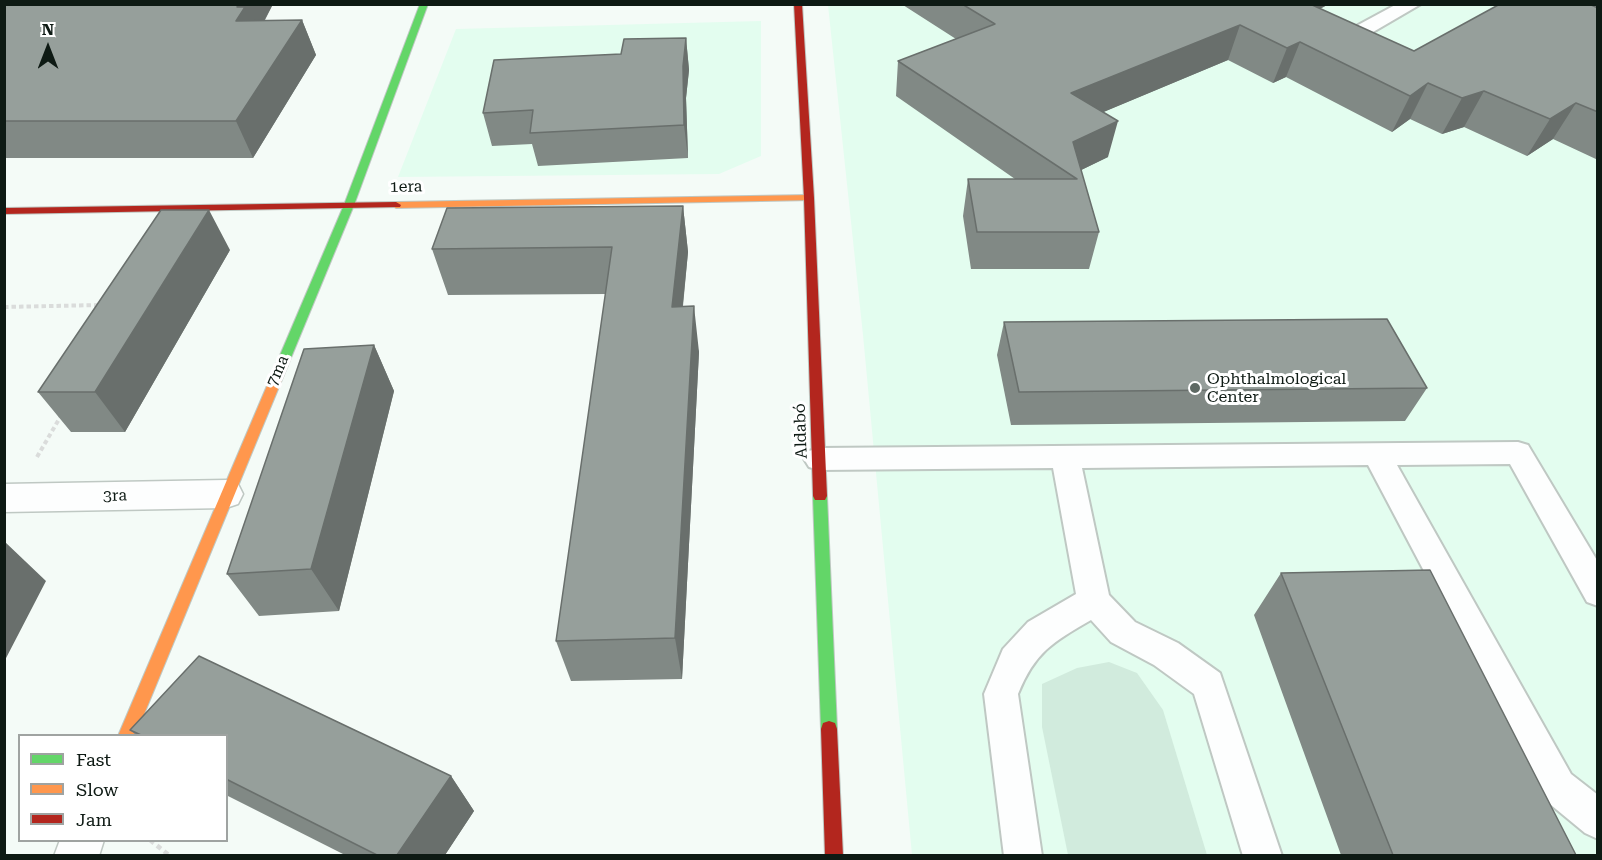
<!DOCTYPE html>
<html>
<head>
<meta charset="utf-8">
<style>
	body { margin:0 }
	#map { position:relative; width:1602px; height:860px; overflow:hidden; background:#f4fbf7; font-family:"Roboto Serif",serif }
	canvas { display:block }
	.frame { position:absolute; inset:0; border:6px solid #0e1a14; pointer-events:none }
	.legend { position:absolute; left:18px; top:734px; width:210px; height:108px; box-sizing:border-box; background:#fff; border:2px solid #9fa3a1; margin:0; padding:8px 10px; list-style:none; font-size:18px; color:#0e1a14 }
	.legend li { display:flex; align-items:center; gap:12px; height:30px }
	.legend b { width:30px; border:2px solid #9fa3a1 }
	.north { position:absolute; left:18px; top:18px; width:60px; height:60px; -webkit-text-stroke:4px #fff; paint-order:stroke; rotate:0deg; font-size:16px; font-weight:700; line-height:24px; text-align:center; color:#0e1a14 }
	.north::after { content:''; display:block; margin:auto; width:21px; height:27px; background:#0e1a14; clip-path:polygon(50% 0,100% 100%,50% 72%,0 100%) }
</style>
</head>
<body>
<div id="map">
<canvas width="1602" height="860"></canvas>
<div class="frame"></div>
<ul class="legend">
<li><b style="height:8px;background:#63d668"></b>Fast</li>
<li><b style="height:8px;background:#ff974d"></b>Slow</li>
<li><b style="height:8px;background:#b3261e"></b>Jam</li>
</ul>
<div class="north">N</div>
</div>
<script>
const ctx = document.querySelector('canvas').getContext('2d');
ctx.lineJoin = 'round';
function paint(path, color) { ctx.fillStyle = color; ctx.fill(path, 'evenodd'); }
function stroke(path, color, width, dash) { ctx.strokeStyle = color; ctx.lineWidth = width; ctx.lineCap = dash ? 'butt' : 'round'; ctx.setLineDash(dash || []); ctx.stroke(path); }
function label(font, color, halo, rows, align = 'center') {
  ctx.font = font + ' "Roboto Serif",serif'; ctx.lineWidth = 6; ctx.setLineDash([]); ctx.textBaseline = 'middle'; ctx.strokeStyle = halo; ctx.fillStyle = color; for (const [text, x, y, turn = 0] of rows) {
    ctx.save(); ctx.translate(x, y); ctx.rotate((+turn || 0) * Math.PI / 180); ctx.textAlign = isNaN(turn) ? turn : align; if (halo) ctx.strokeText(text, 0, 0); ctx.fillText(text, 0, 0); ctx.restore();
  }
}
paint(new Path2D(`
	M828 5H1597V855H912L863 335Z
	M761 21V156L719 174 398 177 456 29Z`), '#e3fdef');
paint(new Path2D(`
	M1109 662 1137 673 1163 710 1207 855H1068L1042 727V684L1077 668Z`), '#d1ebdd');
const lane = new Path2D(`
	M1397 4H1421L1361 39H1347L1345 35 1347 31Z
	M1518 442 1528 445 1598 562V606L1587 602 1510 464 1397 465 1571 774 1598 795V839L1585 833 1545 800 1368 465 1082 468 1109 595 1135 622 1178 643 1220 673 1282 856H1243L1194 694 1154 665 1111 642 1091 620C1053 642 1035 652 1018 694L1042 856H1004L984 694 1003 649 1028 622 1076 594 1053 468 819 470 809 467 804 459 809 451 819 448Z`);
const street = new Path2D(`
	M226 480 238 484 243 494 238 504 226 508 4 512V484Z
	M60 840H104L99 856H54Z`);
const fast = new Path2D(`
	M420 4H428L354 205 290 360 284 365 280 363 278 360 344 205Z
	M820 490 825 492 827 496 837 729 835 735 829 737 823 735 821 729 813 496 815 492Z`);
const slow = new Path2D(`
	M809 195 813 196V200L396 208 391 205 396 202Z
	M284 355 290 360 135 736H118L278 360Z`);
const jam = new Path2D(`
	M794 4H802L814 198 827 496 825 500H815L813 496 804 198Z
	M396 202 401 205 400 207 4 214V208Z
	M829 721 835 723 837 729 843 856H825L821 729 823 723Z`);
stroke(lane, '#bfc8c3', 4);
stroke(street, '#bfc8c3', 3);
stroke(fast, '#bfc8c3', 2);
stroke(slow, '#bfc8c3', 2);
stroke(jam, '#bfc8c3', 2);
stroke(new Path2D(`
	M4 307 100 305
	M37 457 62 414`), '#dadcdb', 4, [4.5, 3]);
stroke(new Path2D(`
	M150 840 170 856`), '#dadcdb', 4.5, [5, 4]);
paint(lane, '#fdfefe');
paint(street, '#fdfefe');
paint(fast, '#63d668');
paint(slow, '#ff974d');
paint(jam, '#b3261e');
paint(new Path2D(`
	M4 4H273L265 20H302L316 55 253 158H4Z
	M903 4H1329L1320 9 1414 51 1598 8V160L1553 139 1527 156 1464 127 1442 134 1410 119 1392 132 1286 77 1273 83 1228 60 1103 112 1108 157 1081 170 1099 232 1089 269H971L963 216 968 179H1015L896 96 898 61 956 39 903 5Z
	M686 38 689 70 686 98 688 158 538 166 532 144 492 146 483 113 621 54Z
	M683 206 688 252 683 306 699 352 682 679 571 681 556 641 606 294 448 295 432 249Z
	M230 250 125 432H71L38 392Z
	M1004 322 1427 388 1405 421 1011 425 997 355Z
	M374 345 394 391 339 611 259 616 227 574Z
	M1281 573 1576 855H1341L1254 615Z
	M199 656 451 776 474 811 445 855H345L226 795V735H136L130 730Z`), '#818985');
paint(new Path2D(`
	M239 4H273L257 34 236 21 237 7Z
	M1286 4H1329L1277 30Z
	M302 20 316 55 253 158 236 121Z
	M1240 25 1228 60 1063 129 1071 93Z
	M686 38 689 70 686 98 688 158 684 125 683 66Z
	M1300 42 1286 77 1273 83 1287 48Z
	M1428 83 1410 119 1392 132 1410 96Z
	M1484 91 1464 127 1442 134 1462 98Z
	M1576 103 1553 139 1527 156 1550 119Z
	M1118 121 1108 157 1071 175 1073 142Z
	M683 206 688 252 678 353 672 307Z
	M209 210 230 250 125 432 95 392Z
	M694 306 699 352 682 679 675 638Z
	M374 345 394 391 339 611 311 569Z
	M4 541 46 581 4 662Z
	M451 776 474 811 445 855H397Z`), '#696f6c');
const building = new Path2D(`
	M4 4H239L237 7H245L236 21 302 20 236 121H4Z
	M962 4H1310L1414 51 1500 4H1589L1598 8V112L1576 103 1550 119 1484 91 1462 98 1428 83 1410 96 1300 42 1287 48 1240 25 1071 93 1118 121 1073 142 1099 232H977L968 179H1077L898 61 995 24Z
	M686 38 683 66 684 125 530 133 533 110 483 113 494 60 621 54 624 39Z
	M683 206 672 307 694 306 675 638 556 641 612 247 432 249 447 208Z
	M161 210H209L95 392H38Z
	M1387 319 1427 388 1019 392 1004 322Z
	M374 345 311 569 227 574 304 349Z
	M1430 570 1576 855H1393L1281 573Z
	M199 656 451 776 397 855H377L226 779V735H141L130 730Z`);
paint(building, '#969f9b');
stroke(building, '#696f6c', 1.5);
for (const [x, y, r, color] of [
	[1195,388,6,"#5e6963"]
]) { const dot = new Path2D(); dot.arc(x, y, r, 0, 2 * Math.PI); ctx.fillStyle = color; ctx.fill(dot); stroke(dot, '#fff', 2); }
label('16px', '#0e1a14', '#fff', [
	["1era",406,187,-1],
	["7ma",278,371,-67],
	["Aldabó",801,431,-92],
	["3ra",115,496,-1]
]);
label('16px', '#0e1a14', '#fff', [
	["Ophthalmological",1207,379],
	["Center",1207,397]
], 'left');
</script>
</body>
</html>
